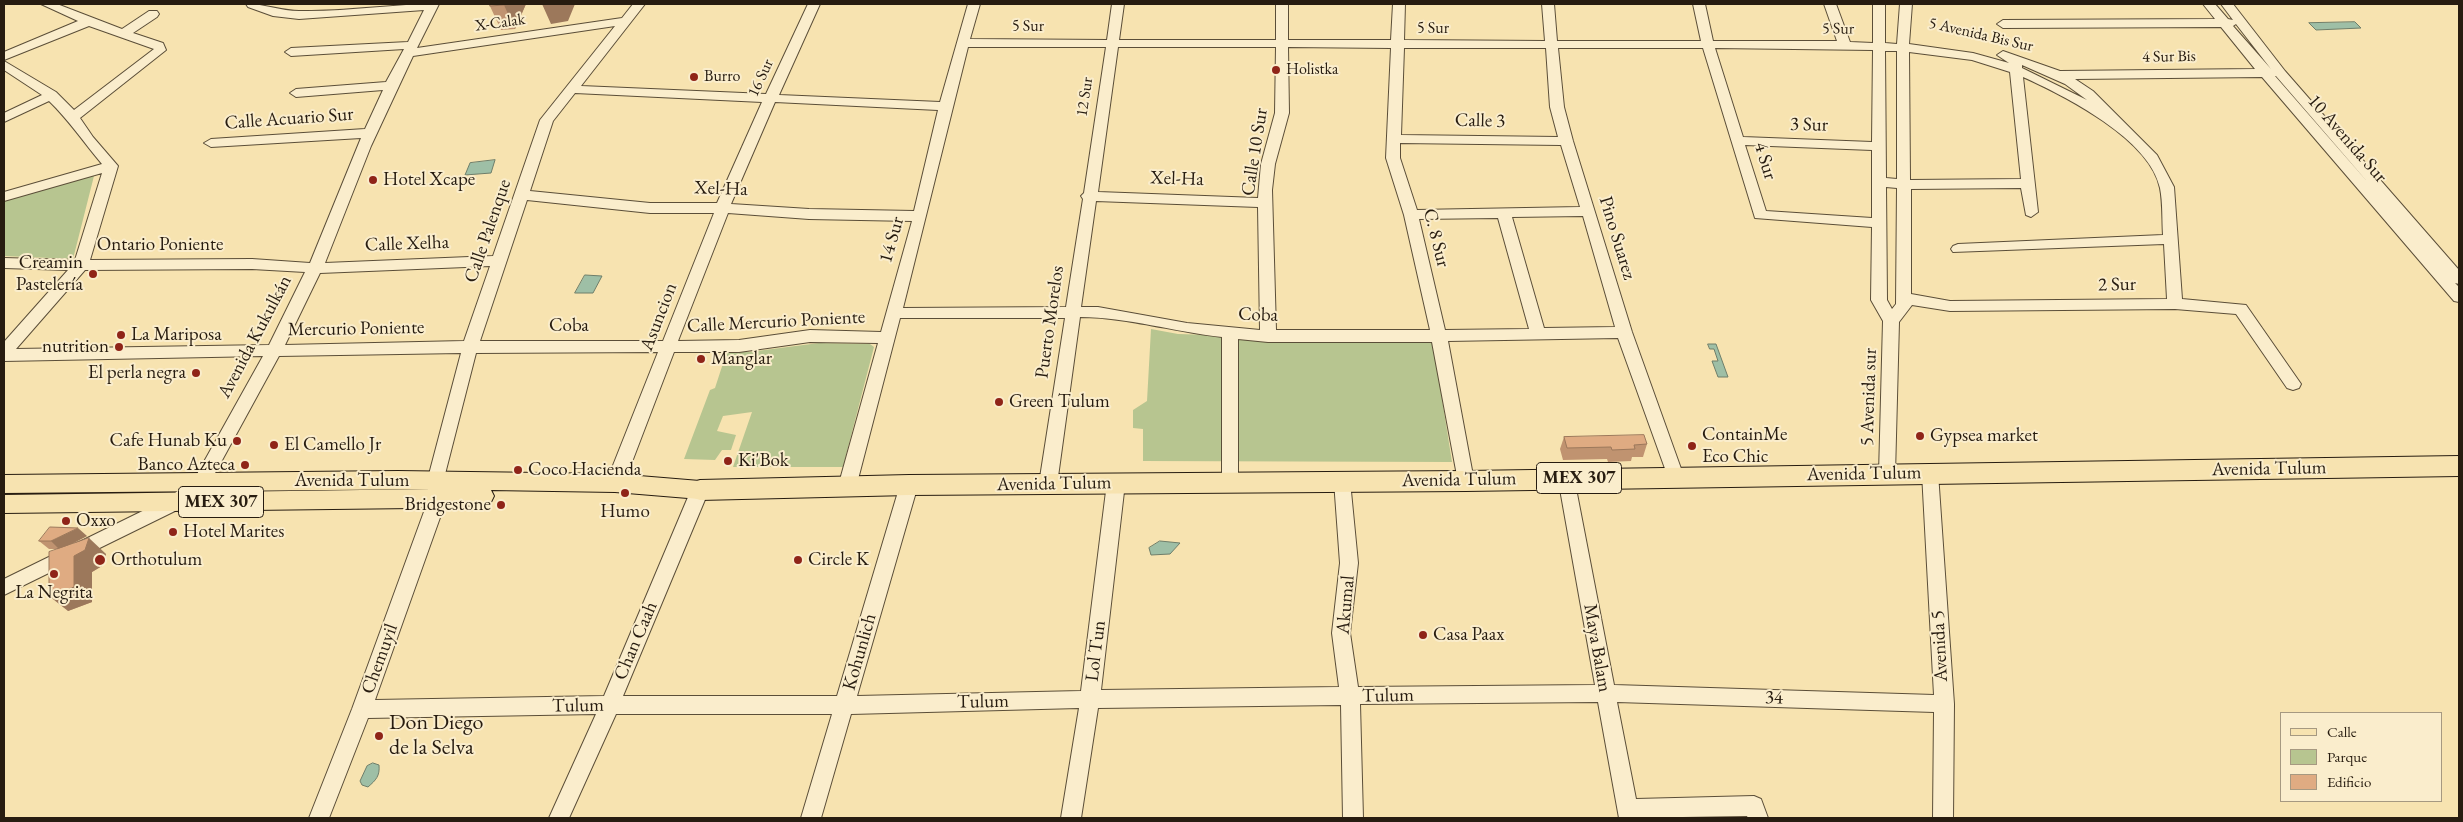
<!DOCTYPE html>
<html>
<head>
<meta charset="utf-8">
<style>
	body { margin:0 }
	#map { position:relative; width:2463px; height:822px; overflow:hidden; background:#f7e3b0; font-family:"EB Garamond",serif }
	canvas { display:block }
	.frame { position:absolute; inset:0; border:5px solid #271c10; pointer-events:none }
	.legend { position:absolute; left:2280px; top:712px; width:162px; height:90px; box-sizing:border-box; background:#faedcc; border:1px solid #a69981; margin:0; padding:6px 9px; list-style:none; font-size:15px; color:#271c10 }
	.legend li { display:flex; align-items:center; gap:10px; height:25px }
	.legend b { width:25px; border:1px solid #a69981 }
</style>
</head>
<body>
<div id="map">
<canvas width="2463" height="822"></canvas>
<div class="frame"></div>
<ul class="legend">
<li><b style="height:6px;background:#f7e3b0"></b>Calle</li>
<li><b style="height:14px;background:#b7c590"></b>Parque</li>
<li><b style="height:14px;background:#dfab82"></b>Edificio</li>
</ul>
</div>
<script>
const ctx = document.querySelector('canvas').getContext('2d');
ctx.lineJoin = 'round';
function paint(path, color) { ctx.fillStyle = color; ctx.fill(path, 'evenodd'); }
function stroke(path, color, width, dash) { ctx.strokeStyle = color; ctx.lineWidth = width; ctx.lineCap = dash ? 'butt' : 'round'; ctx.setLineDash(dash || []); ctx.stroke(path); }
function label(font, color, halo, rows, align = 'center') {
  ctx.font = font + ' "EB Garamond",serif'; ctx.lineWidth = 4; ctx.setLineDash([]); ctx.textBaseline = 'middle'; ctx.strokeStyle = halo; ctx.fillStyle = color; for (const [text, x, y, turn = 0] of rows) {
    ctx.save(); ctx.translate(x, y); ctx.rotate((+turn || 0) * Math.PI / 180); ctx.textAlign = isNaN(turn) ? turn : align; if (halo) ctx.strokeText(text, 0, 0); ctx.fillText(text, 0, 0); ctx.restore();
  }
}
paint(new Path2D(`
	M95 172 73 259 4 256V199Z
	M1151 329 1178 334 1433 342 1452 462 1143 461V429L1133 428V410L1147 401Z
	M819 343 870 344 874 347 843 467H733L752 412 723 416 717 431 736 435 731 450H722L715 460 684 459 710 390 715 388 727 351 749 352Z`), '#b7c590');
const water = new Path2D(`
	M2355 22 2361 28 2316 30 2309 23Z
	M495 160 491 173 465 175 470 163Z
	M585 275 602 276 593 293H575Z
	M1708 344H1716L1728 377H1718L1712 361H1718L1714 349H1710Z
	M1160 541 1180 543 1170 554 1151 555 1149 548Z
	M373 763 379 765C380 776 376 780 368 787L362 785 360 781 367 766Z`);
paint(water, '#9ebfa6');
stroke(water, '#6e7e6a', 1);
const minor = new Path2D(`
	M41 4H57L122 29 149 11H157L159 14 157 17 133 33 163 43 166 50 80 118 93 137 118 166 90 260 252 259 310 263 361 138 211 147 204 143 211 139 365 129 383 90 296 97 290 93 296 89 386 82 404 49 291 56 285 52 291 48 408 42 424 10 299 19 273 16 248 7 246 4C265 4 281 11 299 11 346 12 392 4 439 4L417 48 622 18 633 4H645L581 86 766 94 808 4H820L779 95 940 102 968 4H980L970 39 1107 40 1112 4H1124L1119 40H1276V4H1288V40H1391L1393 4H1405L1404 40 1545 41 1542 4H1554L1557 41H1701L1693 4H1705L1713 41H1837L1824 4H1836L1850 42 1873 43V4H1885V43L1897 44 1900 4H1912L1909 44 1973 53 2009 63 1997 55 2003 51 2060 71 2255 69 2221 27 2003 28 1997 24 2003 20 2215 19 2203 4H2215L2228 19 2233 20 2221 4H2233L2285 71 2459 270V284L2455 283 2459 287V302L2454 301 2262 77 2075 79 2093 91 2157 155 2174 187 2182 299 2246 305 2301 384 2299 388 2293 390 2287 388 2236 314 2175 309 1950 311 1912 305 1899 322 1895 474 1893 479 1887 481 1881 479 1879 474 1883 321 1871 300 1872 227 1755 218 1703 48H1558L1564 107 1573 141 1632 332 1684 477 1682 482 1676 484 1670 482 1668 477 1618 338 1448 341 1474 481 1472 486 1466 488 1460 486 1458 481 1432 342H1268L1238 339V481L1236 486 1230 488 1224 486 1222 481V337C1175 332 1127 317 1080 317L1057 484 1054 489 1048 491 1042 489 1039 484 1065 318H900L856 487 853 492 847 494 841 492 838 487 878 343 810 342 739 352H674L624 483 621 488 615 490 609 488 606 483 658 352 476 353 443 482 447 498 375 700 604 696 691 490 694 485 700 483 706 485 709 490 623 696H837L900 485 903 480 909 478 915 480 918 485 857 696 1081 691 1107 483 1110 478 1116 476 1122 478 1125 483 1101 690 1339 687 1332 633 1340 563 1334 481 1336 476 1342 474 1348 476 1350 481 1358 563 1350 633 1358 687 1595 685 1558 478 1560 473 1566 471 1572 473 1574 478 1614 685 1934 695 1922 473 1924 468 1930 466 1936 468 1938 473 1954 704 1953 818H1933L1934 712 1617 702 1636 799 1754 796 1761 799 1768 818H1748L1747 816 1619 818 1598 702 1360 704 1363 818H1343L1341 705 1098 708 1081 818H1061L1079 708 851 714 821 818H801L832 714H616L569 818H549L596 714 368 718 329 818H309L352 709 429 498 427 482 461 353 279 356 208 486 181 508 4 595V579L169 498 196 476 263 356 4 361V342L68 270 4 268V258L75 260 102 173 4 201V192L102 164C84 143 69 120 49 101L4 122V113L42 95 4 70V61L56 92 74 110 154 49 89 26 4 60V52L78 21ZM2236 24 2271 69 2233 26ZM615 26 540 120 493 256 325 263 371 146 413 56ZM968 47H1106L1084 193 1081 196 1083 199 1066 307 903 308ZM1118 47H1276L1275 113 1261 164 1258 198 1098 192ZM1288 47 1391 48 1386 158 1404 215 1430 330H1276L1272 190 1275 164 1289 113ZM1404 48H1546L1550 107 1558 137 1401 135ZM1715 48 1873 50 1872 142 1743 137ZM1885 51H1897V179L1886 178ZM1909 52 1972 60 2010 72 2021 179 1910 180ZM2022 65 2065 84 2087 100 2022 68ZM2275 76H2276L2371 186ZM2023 77C2065 96 2150 139 2160 188 2163 203 2162 220 2163 235L1958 244 1953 246 1951 249 1953 252 2164 244 2167 299 1950 301 1911 294V189L2021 188 2026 215 2031 217 2038 212ZM575 93 762 102 717 203H650L530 191 553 121ZM775 102 938 110 914 211 809 209 731 204ZM1400 143 1561 145 1580 207 1417 210 1400 158ZM1745 145 1872 150V218L1766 211ZM1886 187 1897 188 1896 304 1892 309 1887 300ZM527 200 650 213H714L663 341H480ZM1096 201 1258 207 1260 330 1187 323 1098 307H1081ZM728 213 809 219 912 221 881 332 810 330 739 340 678 341ZM1583 216 1615 327 1544 328 1512 217ZM1498 218 1529 329 1445 330 1419 219ZM490 266 464 341 285 345 320 273ZM252 269 305 272 269 345 16 349 85 270Z`);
const major = new Path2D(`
	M398 471 615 474 700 481 708 484 711 490 708 496 700 499 615 492 491 490 494 496 491 502 483 505 415 508 4 513V495L433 489 4 493V475Z`);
const highway = new Path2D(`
	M2459 456V476L1466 491 909 495 700 500 691 497 688 490 691 483 700 480 909 475 1466 471Z`);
stroke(minor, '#5b4e38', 2);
stroke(major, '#271c10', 2);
stroke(highway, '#271c10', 2);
paint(minor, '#faedcc');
paint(major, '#f7e3b0');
paint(highway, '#f7e3b0');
paint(new Path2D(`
	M489 4H526L515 29 501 30Z
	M1564 437 1647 444 1643 457H1632L1631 461 1608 462 1607 459 1563 460 1560 449Z
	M87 536 67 546 106 554 102 566 92 572V602L68 611 57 549H49L39 541Z`), '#c09370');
paint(new Path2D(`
	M504 4H526L515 29 504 5Z
	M542 4H575L568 21 551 24Z
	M78 528 87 536 60 550 51 541Z
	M89 538 106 554 102 566 92 572V602L68 611 49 596 74 556Z`), '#9c785b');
const building = new Path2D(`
	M491 4H504V5L490 6Z
	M1644 435 1647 444 1634 445 1635 449 1612 450 1611 447 1567 448 1564 437Z
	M50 527 78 528 51 541H39Z
	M89 538 85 550 74 556V587L49 596V552Z`);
paint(building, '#dfab82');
stroke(building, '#9c785b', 1);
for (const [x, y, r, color] of [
	[1276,70,5,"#8f2418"],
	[694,77,5,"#8f2418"],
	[373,180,5,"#8f2418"],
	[93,274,5,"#8f2418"],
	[121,335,5,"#8f2418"],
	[119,347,5,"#8f2418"],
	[701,359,5,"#8f2418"],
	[196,373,5,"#8f2418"],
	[999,402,5,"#8f2418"],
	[1920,436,5,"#8f2418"],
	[237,441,5,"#8f2418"],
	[274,445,5,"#8f2418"],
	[1692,446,5,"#8f2418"],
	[728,461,5,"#8f2418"],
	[245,465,5,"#8f2418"],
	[518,470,5,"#8f2418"],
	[625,493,5,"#8f2418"],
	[501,505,5,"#8f2418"],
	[66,521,5,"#8f2418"],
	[173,532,5,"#8f2418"],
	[100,560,6,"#8f2418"],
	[798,560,5,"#8f2418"],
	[54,574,5,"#8f2418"],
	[1423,635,5,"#8f2418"],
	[379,736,5,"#8f2418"]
]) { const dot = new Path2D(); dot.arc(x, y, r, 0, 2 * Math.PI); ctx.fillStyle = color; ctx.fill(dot); stroke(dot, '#faedcc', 2); }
label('16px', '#271c10', '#faedcc', [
	["X-Calak",500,23,-8],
	["5 Sur",1028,27],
	["5 Sur",1433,29],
	["5 Sur",1838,29,1],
	["5 Avenida Bis Sur",1981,35,13],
	["4 Sur Bis",2169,57,-1],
	["16 Sur",761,78,-65],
	["12 Sur",1085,97,-81]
]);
label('16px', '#271c10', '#faedcc', [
	["Holistka",1286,70],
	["Burro",704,77]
], 'left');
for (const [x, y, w] of [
	[1579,478,85],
	[221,502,85]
]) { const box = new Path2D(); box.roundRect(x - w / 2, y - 15.5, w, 31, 4); ctx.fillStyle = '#faedcc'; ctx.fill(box); stroke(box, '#271c10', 1); }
label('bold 18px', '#271c10', null, [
	["MEX 307",1579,478],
	["MEX 307",221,502]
]);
label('19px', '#271c10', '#faedcc', [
	["Calle Acuario Sur",289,119,-4],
	["Calle 3",1480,121,1],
	["3 Sur",1809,125,2],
	["10 Avenida Sur",2347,139,49],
	["Calle 10 Sur",1255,152,-81],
	["4 Sur",1765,161,73],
	["Xel-Ha",1177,179,2],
	["Xel-Ha",721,189,2],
	["Calle Palenque",488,231,-71],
	["C. 8 Sur",1436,238,76],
	["Pino Suarez",1617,238,73],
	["14 Sur",892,240,-74],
	["Calle Xelha",407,244,-2],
	["Ontario Poniente",160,245],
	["2 Sur",2117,285,-1],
	["Coba",1258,315,2],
	["Asuncion",659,317,-69],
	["Calle Mercurio Poniente",776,322,-3],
	["Puerto Morelos",1050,322,-82],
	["Coba",569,326],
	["Mercurio Poniente",356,329,-1],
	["Avenida Kukulkán",255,337,-62],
	["5 Avenida sur",1869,397,-88],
	["Avenida Tulum",2269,469,-1],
	["Avenida Tulum",1864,474,-1],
	["Avenida Tulum",1459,480,-1],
	["Avenida Tulum",352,481],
	["Avenida Tulum",1054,484,-1],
	["Akumal",1346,605,-85],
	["Chan Caah",636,641,-67],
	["Avenida 5",1940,646,-93],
	["Maya Balam",1597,648,80],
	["Lol Tun",1096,651,-83],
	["Kohunlich",860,652,-74],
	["Chemuyil",380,659,-70],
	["Tulum",1388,696,-1],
	["34",1774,698,2],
	["Tulum",983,702,-1],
	["Tulum",578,706,-1]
]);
label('19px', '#271c10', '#faedcc', [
	["Hotel Xcape",383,180],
	["Creamin",83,263,"right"],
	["Pastelería",83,285,"right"],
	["La Mariposa",131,335],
	["nutrition",109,347,"right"],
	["Manglar",711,359],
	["El perla negra",186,373,"right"],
	["Green Tulum",1009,402],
	["ContainMe",1702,435],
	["Eco Chic",1702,457],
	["Gypsea market",1930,436],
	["Cafe Hunab Ku",227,441,"right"],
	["El Camello Jr",284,445],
	["Ki'Bok",738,461],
	["Banco Azteca",235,465,"right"],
	["Coco Hacienda",528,470],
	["Bridgestone",491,505,"right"],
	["Humo",625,512,"center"],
	["Oxxo",76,521],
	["Hotel Marites",183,532],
	["Orthotulum",111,560],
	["Circle K",808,560],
	["La Negrita",54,593,"center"],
	["Casa Paax",1433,635]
], 'left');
label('22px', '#271c10', '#faedcc', [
	["Don Diego",389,723],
	["de la Selva",389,748]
], 'left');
</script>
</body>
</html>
